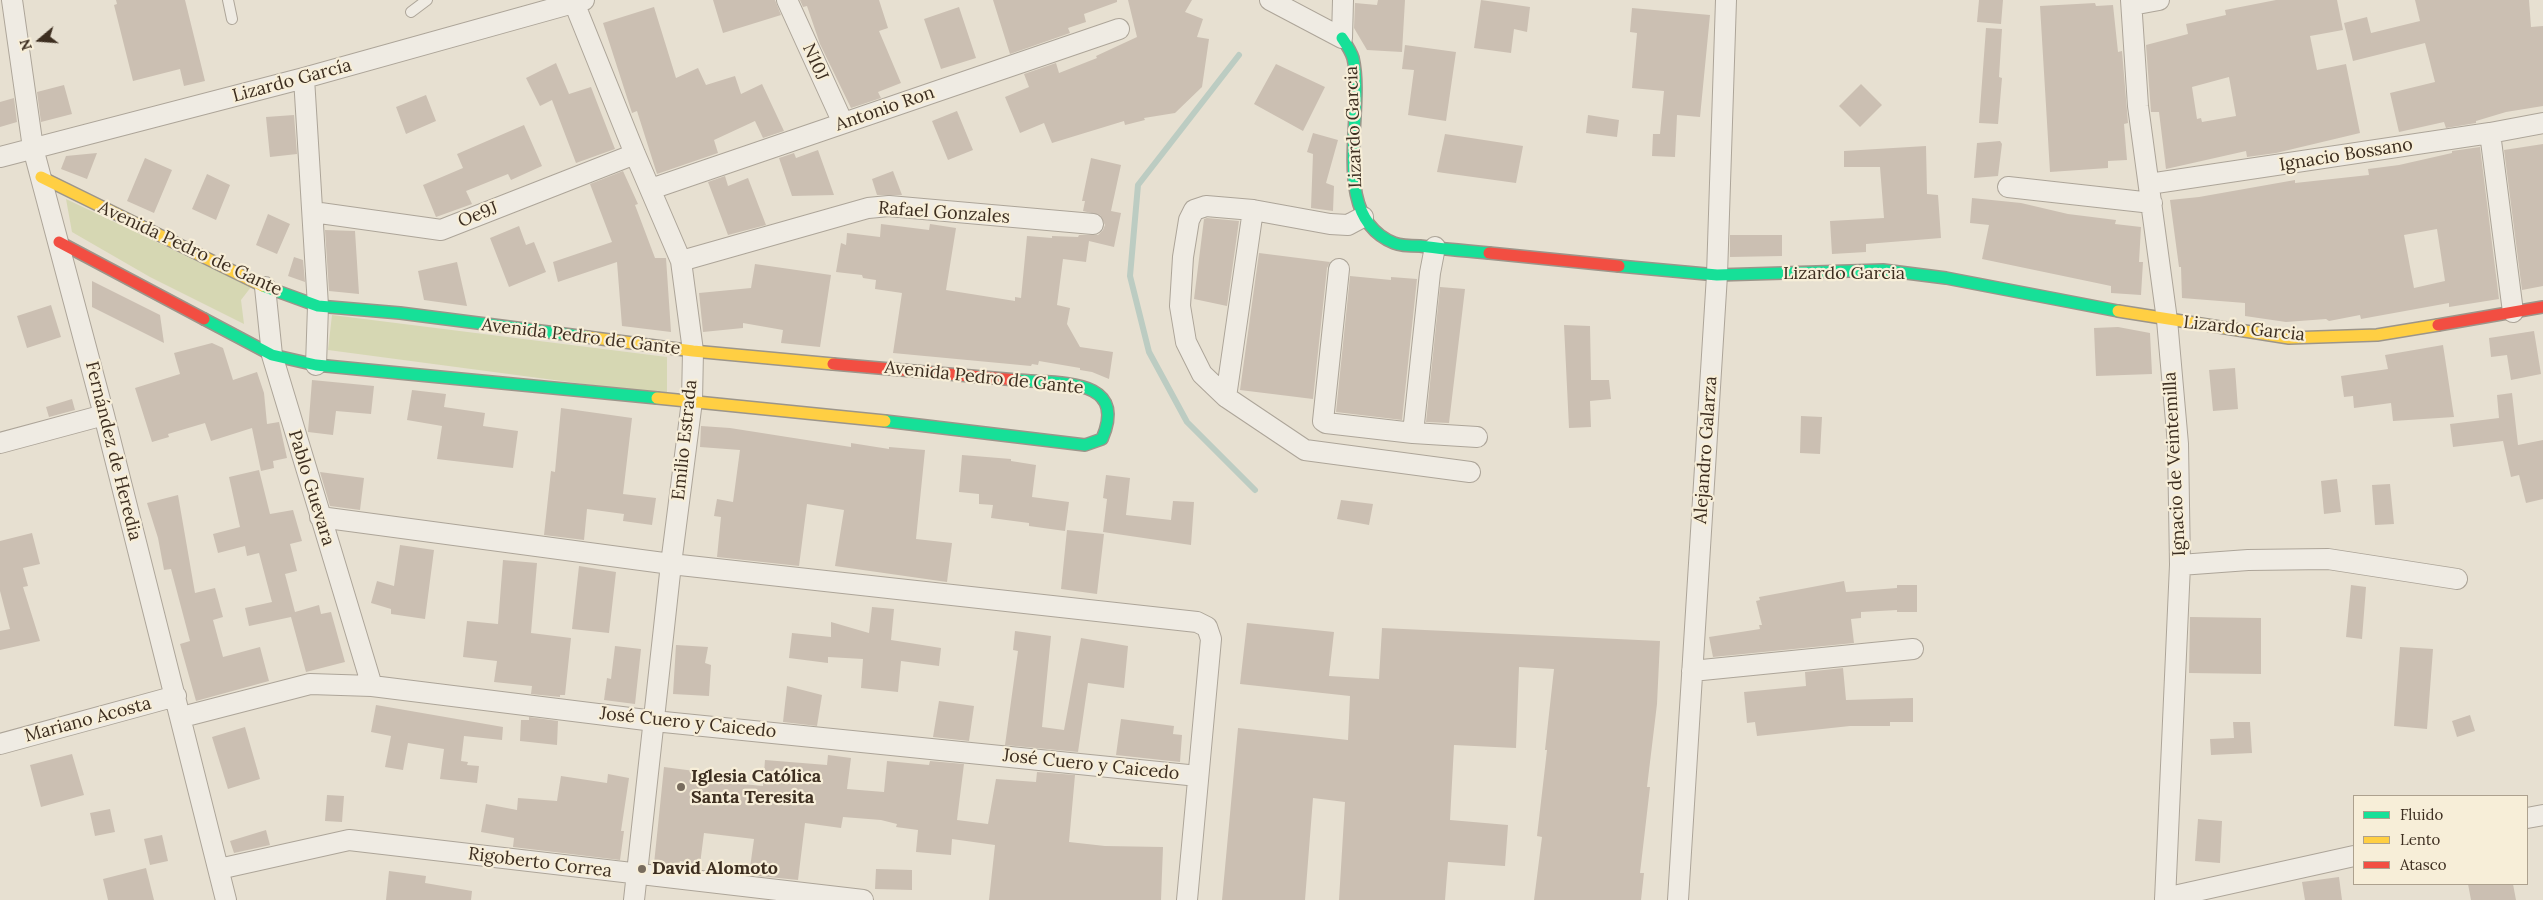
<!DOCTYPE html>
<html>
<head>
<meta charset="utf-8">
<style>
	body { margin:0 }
	#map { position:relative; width:2543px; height:900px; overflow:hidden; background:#e7e0d1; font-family:Lora,serif }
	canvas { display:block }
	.legend { position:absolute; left:2353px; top:795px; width:175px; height:90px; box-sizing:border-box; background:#f7eed8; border:1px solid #ada18e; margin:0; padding:6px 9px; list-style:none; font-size:15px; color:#3d2e20 }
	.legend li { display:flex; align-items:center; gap:10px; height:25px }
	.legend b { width:25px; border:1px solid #ada18e }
	.north { position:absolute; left:15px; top:15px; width:50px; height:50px; -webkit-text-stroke:4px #f7eed8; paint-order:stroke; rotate:252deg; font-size:14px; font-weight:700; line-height:20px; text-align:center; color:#3d2e20 }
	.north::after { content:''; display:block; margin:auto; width:18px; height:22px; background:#3d2e20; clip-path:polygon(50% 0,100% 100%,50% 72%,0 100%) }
</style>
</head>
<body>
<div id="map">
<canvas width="2543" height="900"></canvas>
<ul class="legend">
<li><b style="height:6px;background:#16e098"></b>Fluido</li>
<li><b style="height:6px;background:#ffcf43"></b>Lento</li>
<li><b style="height:6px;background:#f24e42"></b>Atasco</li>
</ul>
<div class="north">N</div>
</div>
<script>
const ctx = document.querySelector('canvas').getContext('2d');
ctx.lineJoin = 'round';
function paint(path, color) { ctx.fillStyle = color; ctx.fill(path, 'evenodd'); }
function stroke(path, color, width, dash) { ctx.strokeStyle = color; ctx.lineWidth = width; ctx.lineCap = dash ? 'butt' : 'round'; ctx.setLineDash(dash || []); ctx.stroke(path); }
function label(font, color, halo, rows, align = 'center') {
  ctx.font = font + ' Lora,serif'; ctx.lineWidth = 4.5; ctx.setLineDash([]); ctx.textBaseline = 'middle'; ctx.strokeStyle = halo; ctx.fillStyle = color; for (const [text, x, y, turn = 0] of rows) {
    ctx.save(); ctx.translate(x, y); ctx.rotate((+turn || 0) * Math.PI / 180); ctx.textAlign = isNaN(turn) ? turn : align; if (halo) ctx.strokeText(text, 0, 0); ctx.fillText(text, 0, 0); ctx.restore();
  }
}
paint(new Path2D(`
	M66 199 251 287 241 300 244 324 150 277 72 232Z
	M332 315 667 357V395L328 350Z`), '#d6d7b3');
stroke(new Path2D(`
	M1239 55 1138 185 1130 276 1149 352 1187 422 1255 490`), '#bcccc2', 6);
paint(new Path2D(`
	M116 0H185L205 81 184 86 180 69 133 81 114 5 117 4Z
	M713 0H775L781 15 723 33Z
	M800 0H879L888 28 879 31 901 83 878 92 881 98 851 108 820 44 807 6 803 7Z
	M993 0H1117V2L1084 14 1086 22 1068 28 1070 33 1010 54Z
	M1128 0H1192L1185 12 1203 19 1197 37 1209 39 1202 87 1175 113 1144 118 1145 120 1125 125 1124 121 1052 143 1044 123 1020 133 1005 97 1029 87 1024 74 1056 63 1059 73 1097 58 1096 56 1137 37Z
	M1378 0H1405L1402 52 1367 50 1354 28 1355 3 1377 5Z
	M1481 0 1530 7 1527 32 1514 29 1511 53 1474 48Z
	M1979 0H2003L2001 24 1977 22Z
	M2276 0H2337L2343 30 2310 36 2317 70 2346 64 2360 133 2276 153 2247 157 2246 151 2166 169 2159 112H2151L2146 45 2188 34 2186 24 2226 15 2225 10ZM2229 77 2236 116 2202 122 2201 118 2197 119 2192 87Z
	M2415 0H2529L2531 27 2543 26V106L2506 112 2476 121V123L2446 128 2444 122 2399 132 2390 93 2435 82 2425 43 2353 61 2344 23 2367 17 2371 33 2420 21Z
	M2095 3 2096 6 2113 5 2118 52 2122 51 2128 123 2124 124 2127 160 2108 161V168L2050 172 2040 6Z
	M654 7 676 78 698 68 706 85 735 76 741 94 762 84 784 131 763 138 755 121 714 140 718 153 657 174 637 111 632 113 603 23Z
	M959 7 976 58 941 69 924 19Z
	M1632 8 1710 15 1700 117 1677 115 1675 157 1652 156 1653 134H1660L1664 91 1632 88 1637 33 1630 32Z
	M1986 28 2002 29 1999 77 2002 78 1998 124 1979 123Z
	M1405 45 1456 52 1446 121 1408 115 1414 70 1402 69Z
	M556 63 569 94 591 87 615 149 576 163 552 100 540 106 526 78Z
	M1276 64 1325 87 1303 131 1254 104Z
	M1861 84 1882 105 1860 127 1839 106Z
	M64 85 72 114 41 122 37 92Z
	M426 95 436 121 406 134 396 107Z
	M14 98 17 122 0 127V102Z
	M957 111 973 150 948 160 932 121Z
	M294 115 297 154 270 157 266 117Z
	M1588 115 1619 120 1617 137 1586 133Z
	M524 125 542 166 511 180 508 174 466 191 472 204 436 217 423 185 463 168 457 154Z
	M1313 133 1338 140 1326 183 1334 186 1333 211 1311 208 1313 154 1307 152Z
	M1445 134 1523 146 1516 183 1437 172Z
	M2000 141 2002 144 1998 176 1974 178 1977 143Z
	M2543 144V286L2522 290 2504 150Z
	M1926 146 1927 194 1938 195 1941 238 1866 244V252L1832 254 1830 221 1884 218 1880 167H1844V151Z
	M2480 147 2499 299 2449 307V303L2361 319 2360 315 2329 321 2326 319 2286 322 2245 316V303L2182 298 2181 267H2179L2170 200 2199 197 2295 180V183L2369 175 2368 169 2399 165 2452 153V151ZM2437 229 2445 281 2414 288 2404 235Z
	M818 150 834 195 792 196 779 158 794 153 796 158Z
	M97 153 87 179 61 169 66 156Z
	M145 158 172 170 154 213 127 201Z
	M1091 158 1121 165 1111 211 1121 213 1114 247 1089 241 1086 262 1063 259 1057 305 1070 308 1067 324 1080 347 1113 352 1109 379 1092 372 1080 370V368L1039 361 1038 365 1032 364 1031 366 893 353 902 293 875 289 876 280 863 278 862 275 836 272 841 243 846 245 847 233 880 237 881 224 929 230 930 224 956 228 946 290 1015 301V297L1021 298 1027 236 1052 238V236L1078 237 1079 235H1098L1103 230 1105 225 1100 215 1083 211 1085 201H1082Z
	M623 171 638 204 635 205 655 258H666L671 332 622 326 617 262 558 282 553 262 612 242 590 184Z
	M893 171 902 195H877L872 179Z
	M207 174 230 185 216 220 192 209Z
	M725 176 728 186 748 178 766 225 728 235 708 182Z
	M1972 198 2021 203 2068 214 2116 220 2115 224 2141 227 2139 262H2143L2141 295 2111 293V286L1982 259 1989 225 1970 223Z
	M268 214 290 224 277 254 256 245Z
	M1207 218 1239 221 1227 306 1194 299 1204 219Z
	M519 226 526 245 534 242 546 272 509 287 490 238Z
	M325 230 355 231 359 294 329 291Z
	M1730 235H1782V256L1730 257Z
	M1259 253 1330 262 1327 268 1313 399 1240 390Z
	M294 257 303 260 305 282 288 276Z
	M457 262 467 306 424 300 418 271Z
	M755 264 831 275 820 347 781 343 783 330 743 323V328L703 332 699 293 751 288Z
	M1350 276 1391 280V277L1417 279 1402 420 1336 412Z
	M92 281 160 315 164 343 92 307Z
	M1440 287 1465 289 1449 423 1426 422Z
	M51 305 61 337 27 348 17 316Z
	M1564 325 1590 326 1591 380H1609L1611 399 1590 401 1591 427 1569 428Z
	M2118 327 2150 333 2152 374 2096 376 2094 328Z
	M2534 331 2541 374 2511 380 2507 355 2491 357 2489 338Z
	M212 343 223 348 233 380 257 372 264 393 267 424 279 422 287 458 273 461 274 468 261 471 252 428 211 441 205 423 168 434 169 437 152 442 135 388 180 374 174 353Z
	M2443 345 2454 417 2393 421 2391 403 2354 408 2353 396 2344 397 2341 376 2388 369 2385 355Z
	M2235 368 2238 409 2213 411 2209 370Z
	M312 380 374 386 371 414 336 411 333 435 308 432Z
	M412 390 446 394 444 407 485 413 483 426 518 431 513 468 437 459 442 426 407 420Z
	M2512 393 2518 445 2543 440V499L2526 503 2519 475 2511 477 2503 441 2453 447 2450 424 2499 418 2497 395Z
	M72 399 75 410 49 417 46 407Z
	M561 408 632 418 623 494 656 498 652 525 623 521 624 514 587 509 584 540 544 535 551 471 555 472Z
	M1801 416 1822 417 1820 454 1800 453Z
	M701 426 730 428 851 447V443L889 449V447L925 450 916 539 952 543 947 582 835 566 844 510 807 504 799 566 717 557 721 517 714 516 717 499 733 502 740 450 700 447Z
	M962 455 1011 459V461L1036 465 1032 497 1069 502 1065 531 1029 526V523L991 518 993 505 979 504V494L959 492Z
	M259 470 270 514 293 510 302 541 290 544 297 571 285 574 295 612 319 605 321 614 331 612 345 662 306 672 291 617 249 626 245 608 272 602 259 553 247 556 245 546 218 553 213 534 240 527 229 477Z
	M320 472 364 478 360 510 330 506Z
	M1106 475 1130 478 1126 515 1171 520 1173 501 1194 502 1191 545 1103 532 1107 499 1103 498Z
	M2337 479 2341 512 2324 514 2321 481Z
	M2390 484 2394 524 2375 525 2372 485Z
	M178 495 195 593 215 588 223 617 213 620 223 657 260 647 269 681 196 701 180 644 190 641 171 569 164 570 158 538 147 503Z
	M1341 500 1373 504 1369 525 1337 519Z
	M1067 530 1104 534 1097 594 1061 589Z
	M32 533 40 564 23 568 28 586 23 587 40 641 0 650V631L10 629 0 591V541Z
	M400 545 434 550 425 619 391 614V609L371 603 377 581 394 586Z
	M503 560 537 563 531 633 571 638 565 695H560V697L531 694 532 686 494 682 497 661 463 657 467 621 498 624Z
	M579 566 616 572 609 633 572 629Z
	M1844 581 1846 592 1897 588V585H1917V612H1897V610L1861 612V618L1851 619 1854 643 1713 657 1709 637 1760 629 1759 625H1762L1756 601 1760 600 1759 597Z
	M2351 585 2366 587 2362 639 2346 637Z
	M872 607 894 609 891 640 941 648 939 666 901 661 898 692 861 688 863 659 828 657V663L789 658 792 633 831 637V622L869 633Z
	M2190 617 2261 618V674L2189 673Z
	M1247 623 1334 632 1329 676 1379 679 1382 628 1660 641 1657 704 1647 787H1650L1640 873H1644L1641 900H1534L1542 837 1537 836 1547 750H1545L1554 669 1519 667 1516 748 1454 745 1450 820 1508 825 1505 866 1448 862 1445 900H1339L1345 802 1313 798 1305 900H1222L1238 728 1348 740 1350 696 1240 684Z
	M1015 631 1051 636 1042 727 1064 730 1081 638 1128 646 1124 688 1088 683 1078 752 1005 745 1018 651 1013 650Z
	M676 645 708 647 705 663 711 665 709 696 673 694Z
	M615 646 641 649 635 704 604 700 607 678 611 679Z
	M2400 647 2433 649 2427 729 2394 726Z
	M1843 668 1846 700 1913 698V722H1890V726H1850L1757 736 1755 722 1747 723 1744 692 1806 686 1805 672Z
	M787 686 822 695 817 726 783 722Z
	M939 701 974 706 969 741 933 737Z
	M376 705 503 727 502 740 464 736 461 761 468 762 467 765 479 766 477 783 440 779 444 749 408 743 403 770 385 767 391 736 371 732Z
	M2470 715 2475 731 2457 737 2452 721Z
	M529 717 558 721 557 745 520 741 521 720H529Z
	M1121 719 1174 726 1173 734 1182 735 1180 762 1116 755Z
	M2233 722H2250L2252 753 2211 755 2210 739 2234 738Z
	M245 727 260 779 228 789 212 737Z
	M72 754 84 795 41 807 30 765Z
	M828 755 851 758 847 789 884 792 887 761 929 765 930 761 964 764 957 820 988 824 996 779 1036 782 1037 772 1075 775 1069 842 1105 846 1163 847 1161 900H989L995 845 952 839 951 855 916 852 918 830 896 827 897 824 881 820 843 817 841 828 805 823 798 880 749 875 754 839 704 833 700 864 680 861 679 867 654 864 664 767 702 772V780L763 786 765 760 827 765Z
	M608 774 629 778 621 831H624L620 860 513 847 514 838 481 832 486 804 517 810 518 798 557 801 561 776 607 783Z
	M327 795 344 796 342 822 325 821Z
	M110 809 115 832 95 836 90 813Z
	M2198 819 2222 821 2220 863 2195 861Z
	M266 830 270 845 234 853 230 841Z
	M162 835 168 861 150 865 144 839Z
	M146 868 154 900H108L103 879Z
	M876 869 912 870V890L875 889Z
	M389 871 426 876 425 883 472 891 471 900H386Z
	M2339 877 2342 900H2305L2302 882Z
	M2468 884H2513L2516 900H2471Z`), '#cbbfb2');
const lane = new Path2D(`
	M228 0 232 19
	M411 12 427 0`);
const street = new Path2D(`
	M12 0 33 148 104 415 226 900
	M573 0 635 154 681 261 693 351 692 401 671 564 634 900
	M787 0 843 123
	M1270 0 1342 38 1343 0
	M2131 0 2138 106 2167 320 2178 444 2180 565 2165 900
	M2132 5 2159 0
	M304 78 318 306 316 365
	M2490 133 2513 312
	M0 157 304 78 584 0
	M2149 184 2490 133 2543 123
	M2008 187 2152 203
	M651 189 1119 29
	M313 212 441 230 635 154
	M1363 217 1348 225 1330 224 1253 210 1206 206 1194 210 1189 220 1183 257 1180 306 1186 342 1202 374 1226 397 1305 450 1470 472
	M681 261 868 208 889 206 1093 224
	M1339 269 1323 421 1326 423 1413 433 1477 437
	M265 287 272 355 372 686
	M1226 397 1253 210
	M1413 433 1430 273 1435 247
	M0 443 104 415
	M320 517 671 564 1197 622 1207 627 1211 639 1187 900
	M2180 565 2248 560 2328 559 2457 579
	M1692 671 1913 649
	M182 717 310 684 372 686 654 721 1198 776
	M0 744 176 696
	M2527 818 2543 815
	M219 869 349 840 863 900
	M2165 898 2354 856
	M1678 900 1717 275 1726 0`);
const fast = new Path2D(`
	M1342 38C1346 44 1351 51 1353 58 1366 113 1327 216 1394 243 1401 246 1412 246 1420 246 1443 249 1466 251 1489 253
	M1619 266 1717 275 1883 270 1946 278 2118 311
	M263 286 318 306 400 313 587 337
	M204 319 272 355 316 365 657 398
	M885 421 1085 445 1102 439C1129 376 1057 384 1017 380`);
const slow = new Path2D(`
	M41 177 263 286
	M2118 311 2289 338 2377 335 2438 325
	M587 337 693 351 833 364
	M657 398 885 421`);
const jam = new Path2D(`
	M59 242 204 319
	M1489 253 1619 266
	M2438 325 2543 307
	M833 364 1017 380`);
stroke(lane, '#ada599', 12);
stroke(street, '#ada599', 22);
stroke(fast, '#9c958a', 14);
stroke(slow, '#9c958a', 14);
stroke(jam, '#9c958a', 14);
stroke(lane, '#efebe3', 10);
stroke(street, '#efebe3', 20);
stroke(fast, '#16e098', 11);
stroke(slow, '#ffcf43', 11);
stroke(jam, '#f24e42', 11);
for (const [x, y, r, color] of [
	[681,787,5,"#786c5e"],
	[642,869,5,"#786c5e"]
]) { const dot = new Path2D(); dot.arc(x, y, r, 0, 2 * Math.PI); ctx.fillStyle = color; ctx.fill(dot); stroke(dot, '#f7eed8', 2); }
label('18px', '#3d2e20', '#f7eed8', [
	["N10J",815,62,66],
	["Lizardo García",292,81,-15],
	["Antonio Ron",885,109,-19],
	["Lizardo Garcia",1354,127,-92],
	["Ignacio Bossano",2346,155,-9],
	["Rafael Gonzales",944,213,4],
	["Oe9J",478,215,-21],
	["Avenida Pedro de Gante",190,249,25],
	["Lizardo Garcia",1844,274],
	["Lizardo Garcia",2244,329,6],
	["Avenida Pedro de Gante",581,337,7],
	["Avenida Pedro de Gante",984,378,6],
	["Emilio Estrada",685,440,-84],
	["Alejandro Galarza",1706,450,-86],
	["Fernández de Heredia",113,451,76],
	["Ignacio de Veintemilla",2175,464,-93],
	["Pablo Guevara",311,488,73],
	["Mariano Acosta",88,720,-15],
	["José Cuero y Caicedo",688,723,6],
	["José Cuero y Caicedo",1091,765,6],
	["Rigoberto Correa",540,863,7]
]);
label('bold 18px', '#3d2e20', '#f7eed8', [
	["Iglesia Católica",691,777],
	["Santa Teresita",691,798],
	["David Alomoto",652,869]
], 'left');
</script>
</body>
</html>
